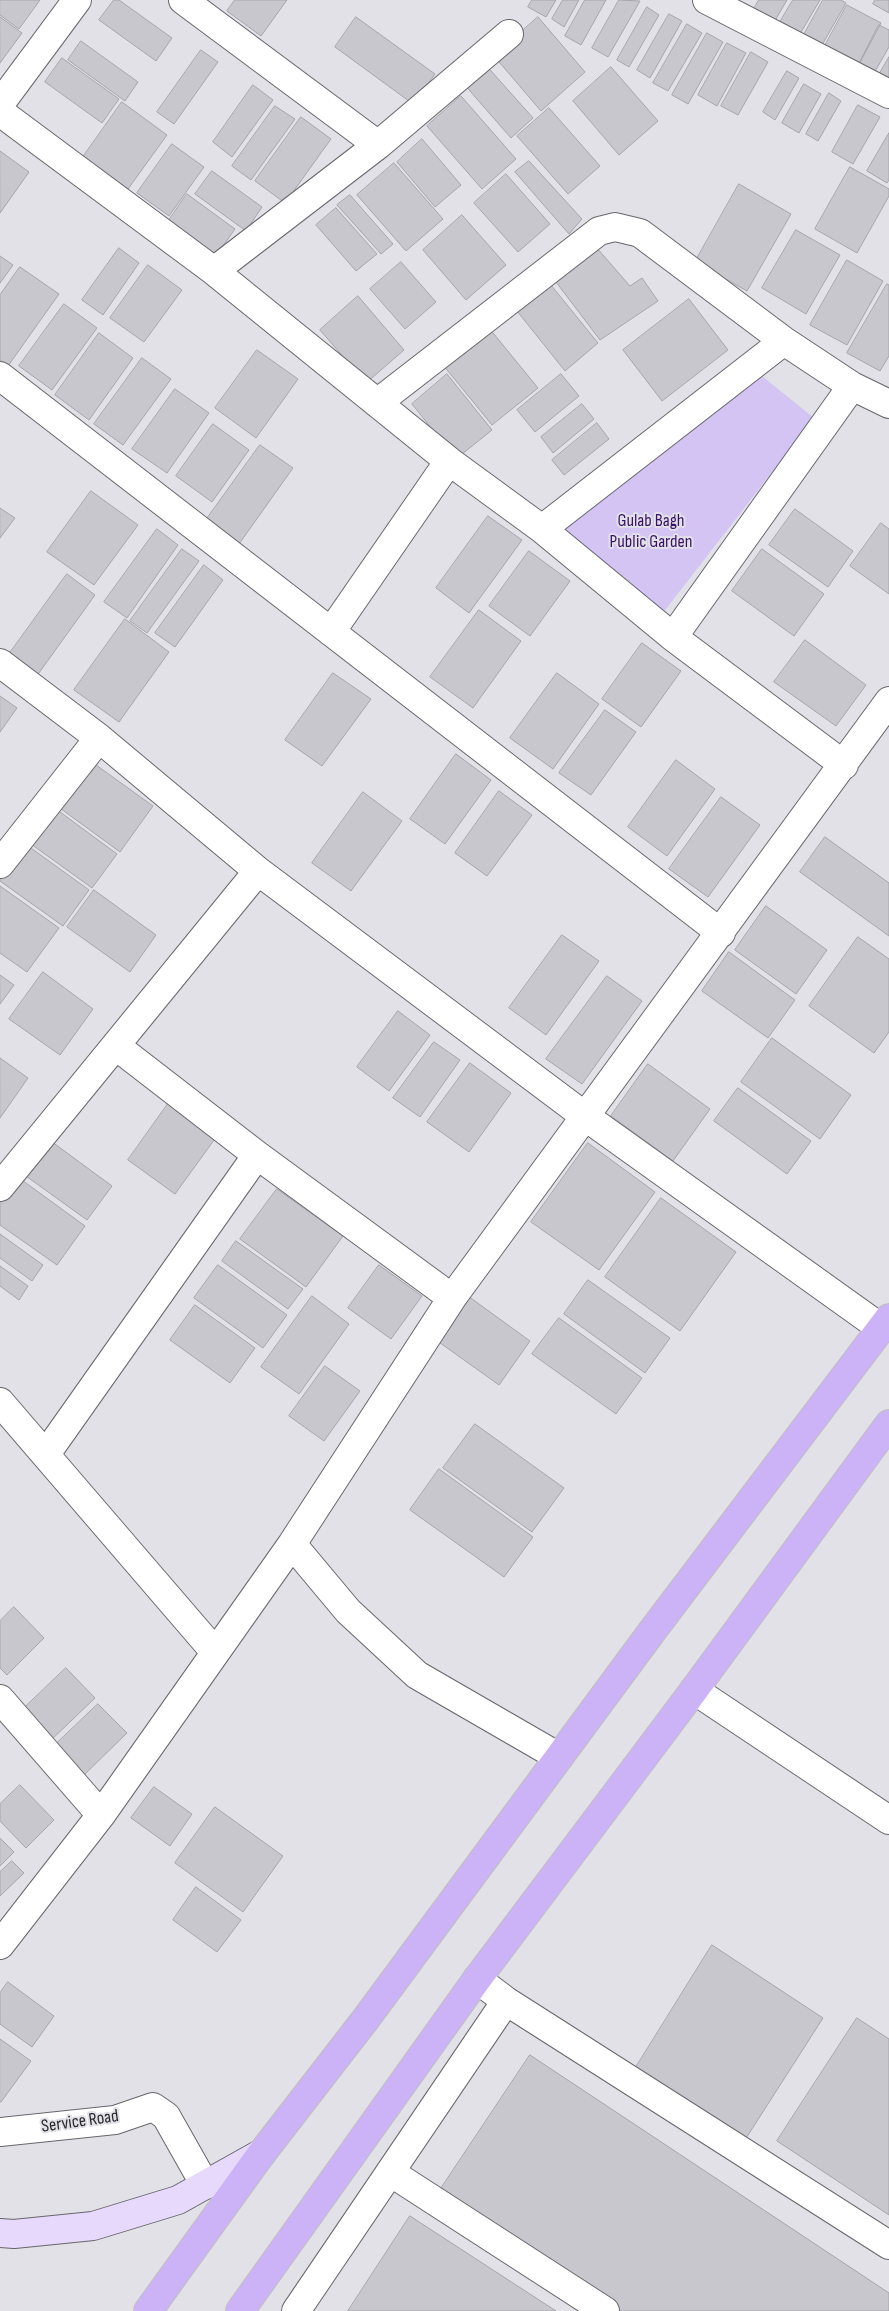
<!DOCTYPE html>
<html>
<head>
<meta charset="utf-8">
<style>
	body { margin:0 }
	canvas { display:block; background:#e3e1e8 }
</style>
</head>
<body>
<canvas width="889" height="2311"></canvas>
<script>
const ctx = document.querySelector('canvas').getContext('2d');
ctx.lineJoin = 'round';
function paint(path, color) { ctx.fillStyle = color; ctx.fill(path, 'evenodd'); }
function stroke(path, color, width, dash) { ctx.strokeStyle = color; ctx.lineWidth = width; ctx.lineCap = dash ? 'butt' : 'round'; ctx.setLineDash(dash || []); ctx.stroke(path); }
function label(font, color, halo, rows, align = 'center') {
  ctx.font = font + ' "Sofia Sans Condensed",sans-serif'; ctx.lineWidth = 4; ctx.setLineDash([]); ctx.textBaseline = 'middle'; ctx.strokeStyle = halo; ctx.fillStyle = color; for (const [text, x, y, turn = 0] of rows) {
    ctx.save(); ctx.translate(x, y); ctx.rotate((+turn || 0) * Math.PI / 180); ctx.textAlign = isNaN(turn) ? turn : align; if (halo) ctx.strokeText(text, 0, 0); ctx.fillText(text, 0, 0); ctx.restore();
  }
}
paint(new Path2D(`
	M757 372 814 418 659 618 560 530Z`), '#d3c4f4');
const building = new Path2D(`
	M0 0H40L19 29 0 15Z
	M114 0H119L172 38 156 61 99 20Z
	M235 0H287L261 36 227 11Z
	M532 0H556L546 17 528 7Z
	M563 0H579L564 27 552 19Z
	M585 0H606L581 45 565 36Z
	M619 0 640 1 608 57 592 48Z
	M759 0H787L773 24 752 12Z
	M793 0H820L797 39 776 29Z
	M823 0H841L846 3 818 52 800 42Z
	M875 0H889V13L873 4Z
	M847 5 881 23 856 70 821 53Z
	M647 7 659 15 629 67 617 60Z
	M669 14 682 21 650 78 637 70Z
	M0 17 22 33 0 63Z
	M356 17 435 74 413 104 335 47Z
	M538 17 585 72 541 111 494 56Z
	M687 24 702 33 668 91 653 83Z
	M879 25 889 30V47L870 80 856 70Z
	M707 33 723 42 688 104 672 95Z
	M81 41 138 82 125 101 68 60Z
	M727 43 746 53 717 106 698 95Z
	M201 50 218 62 174 124 157 112Z
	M751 52 768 62 738 115 721 106Z
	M889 57V87L876 80Z
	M62 58 119 99 102 123 45 82Z
	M484 63 533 118 511 138 463 83Z
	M611 67 658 121 619 155 573 101Z
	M787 71 799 78 775 120 763 112Z
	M804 84 821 94 799 133 782 123Z
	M253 85 273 100 232 157 213 142Z
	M829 93 841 101 818 141 806 134Z
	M461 96 516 159 482 189 427 126Z
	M122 102 167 135 128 189 83 157Z
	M858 105 880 117 853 164 832 152Z
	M275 106 295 119 251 180 232 166Z
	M549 108 600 166 568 194 517 136Z
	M301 117 331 139 285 203 255 181Z
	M889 133V180L887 183 867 171Z
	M422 139 461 185 435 207 397 162Z
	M172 144 204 167 169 216 137 193Z
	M0 151 29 172 0 213Z
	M529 161 582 219 569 234 515 172Z
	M394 163 443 219 406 251 357 195Z
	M850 167 889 189V196L857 253 815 229Z
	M212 171 262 207 246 231 195 194Z
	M506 174 550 224 518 252 474 203Z
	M739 184 791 214 747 291 695 262Z
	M187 194 235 229 215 257 167 223Z
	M350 195 393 244 381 254 337 205Z
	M336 208 377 254 356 271 316 225Z
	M462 215 506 265 466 300 423 250Z
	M796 230 840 255 806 314 762 288Z
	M596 247 630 286 642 278 658 301 600 340 556 282Z
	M119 248 139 263 103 315 82 300Z
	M0 256 13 265 0 283Z
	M847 260 883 281 847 345 810 325Z
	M401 262 436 302 405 329 370 289Z
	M148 265 182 290 144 342 110 318Z
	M20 267 59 294 8 366 0 360V295Z
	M546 279 598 343 565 371 513 306Z
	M887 284 889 285V356L880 371 847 353Z
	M358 296 404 350 366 383 320 330Z
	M689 299 728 350 662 401 623 350Z
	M64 304 97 328 52 390 19 366Z
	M489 328 538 388 492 425 443 365Z
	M99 333 133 358 89 420 55 395Z
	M257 350 298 379 256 438 215 408Z
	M142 358 171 379 123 445 94 424Z
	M447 374 492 430 456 459 412 404Z
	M561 374 579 396 535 432 517 410Z
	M175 389 209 413 167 473 132 449Z
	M582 404 594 419 553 453 541 437Z
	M597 423 609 439 564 475 552 460Z
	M213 424 249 450 212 502 176 476Z
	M260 445 293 468 239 544 206 520Z
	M91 491 138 525 94 585 47 552Z
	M0 508 15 518 0 538Z
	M795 509 853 551 828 587 769 545Z
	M488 516 522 540 469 613 436 588Z
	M881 523 889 529V594L850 566Z
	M157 529 178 545 127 618 104 602Z
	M182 549 199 561 147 633 130 621Z
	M762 549 824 594 794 636 732 591Z
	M529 551 570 581 530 636 489 606Z
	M204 565 223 580 175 647 155 633Z
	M67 574 95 595 36 677 7 657Z
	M479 610 521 641 473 708 430 677Z
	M125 619 169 652 119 722 74 690Z
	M805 640 866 685 836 726 774 682Z
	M642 643 681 671 641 727 602 699Z
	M333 673 371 699 322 766 285 740Z
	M557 673 599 704 553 769 510 738Z
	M0 696 17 708 0 732Z
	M605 710 636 732 591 795 559 773Z
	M456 754 491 780 445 844 410 819Z
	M85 757 153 806 120 852 53 803Z
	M676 760 715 789 667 856 628 827Z
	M499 791 532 815 487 876 455 853Z
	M363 792 402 821 351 891 312 863Z
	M721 797 760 825 708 897 669 869Z
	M56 809 117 854 92 888 31 844Z
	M825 837 889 883V936L800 872Z
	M24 843 89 890 63 926 0 881V877Z
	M0 886 59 928 27 972 0 953Z
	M94 890 156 935 130 972 67 927Z
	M766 906 827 950 796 994 735 950Z
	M562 935 599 961 546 1035 509 1008Z
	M858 937 889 959V1032L874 1053 809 1006Z
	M729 952 795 1000 768 1038 702 991Z
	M43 972 93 1009 60 1055 9 1019Z
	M0 975 14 985 0 1004Z
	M607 976 642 1001 582 1084 546 1059Z
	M398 1011 430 1035 389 1091 357 1067Z
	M772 1038 851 1095 820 1139 741 1082Z
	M434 1042 460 1060 420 1117 393 1098Z
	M0 1058 28 1078 0 1118Z
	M470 1063 511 1093 469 1152 427 1122Z
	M648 1064 710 1109 673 1161 611 1116Z
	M738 1088 811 1141 787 1174 714 1121Z
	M170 1101 217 1136 175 1194 128 1160Z
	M44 1136 112 1186 87 1220 19 1171Z
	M588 1143 655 1192 599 1270 531 1222Z
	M15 1175 85 1226 57 1265 0 1225V1196Z
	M277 1189 343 1236 306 1287 240 1239Z
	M661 1198 736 1252 680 1331 605 1277Z
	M0 1234 43 1265 32 1281 0 1258Z
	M236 1241 303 1289 288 1309 222 1261Z
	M218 1265 287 1315 263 1348 194 1298Z
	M379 1265 422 1296 391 1339 348 1308Z
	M0 1266 28 1286 19 1300 0 1286Z
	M588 1280 670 1338 645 1373 564 1314Z
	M312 1296 349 1324 299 1394 261 1367Z
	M468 1296 530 1341 499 1385 436 1340Z
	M195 1305 255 1348 230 1383 170 1340Z
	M559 1318 642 1378 616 1414 532 1354Z
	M325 1366 360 1391 324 1441 289 1416Z
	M475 1424 564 1488 532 1532 443 1468Z
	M439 1469 533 1537 504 1577 410 1510Z
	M14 1607 44 1638 7 1675 0 1668V1621Z
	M66 1668 95 1698 49 1742 20 1712Z
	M98 1704 127 1733 83 1776 54 1746Z
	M20 1785 54 1820 26 1848 0 1821V1804Z
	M154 1787 192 1814 170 1846 131 1818Z
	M215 1807 283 1856 243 1912 175 1863Z
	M0 1838 14 1852 0 1866Z
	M12 1861 24 1873 0 1896V1872Z
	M196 1887 241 1920 217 1952 173 1920Z
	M712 1945 823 2018 743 2143 633 2072Z
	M8 1982 54 2016 32 2047 0 2024V1993Z
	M857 2018 889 2039V2215L777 2141Z
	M0 2039 31 2061 1 2102H0Z
	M530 2055 889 2293V2311H616L438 2193Z
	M410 2216 556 2311H348Z`);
paint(building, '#c8c7cd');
stroke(building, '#a7a5ab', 1);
const street = new Path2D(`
	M183 0 378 145
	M707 0 889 94
	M0 104 77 0
	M0 112 214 271 449 461 542 529 673 637 844 765
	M214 271 378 145 509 34
	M0 376 721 933
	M377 403 599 231 615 227 640 233 784 341
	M542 529 784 341 852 386 889 404
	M331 632 449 461
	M673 637 852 386
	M0 663 99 738 258 871 586 1117 881 1328
	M0 864 99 738
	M116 1046 257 1155 452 1298
	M0 1187 258 871
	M0 1402 215 1652
	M46 1454 257 1155
	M292 1544 348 1611 417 1675 559 1757
	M694 1690 889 1820
	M0 1699 101 1815 292 1544 452 1298 889 701
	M0 1945 101 1815
	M477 1979 506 2001 889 2245
	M0 2132 115 2120 153 2107 166 2116 205 2185
	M390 2172 605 2311
	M296 2311 506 2001`);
const secondary = new Path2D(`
	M0 2233 14 2234 93 2226 178 2200 262 2153`);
const primary = new Path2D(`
	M148 2311 262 2153 365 2020 653 1630 889 1318
	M240 2311 477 1979 694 1690 889 1424`);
stroke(street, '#68666c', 30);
stroke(secondary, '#68666c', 30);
stroke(primary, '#bfbebf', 30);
stroke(street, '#fff', 28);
stroke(secondary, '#e6d9fb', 28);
stroke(primary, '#ccb3f7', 28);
label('18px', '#391166', '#e3e1e8', [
	["Gulab Bagh",651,521],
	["Public Garden",651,542]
]);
label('18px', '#29282b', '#e3e1e8', [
	["Service Road",80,2122,-8]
]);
</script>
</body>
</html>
